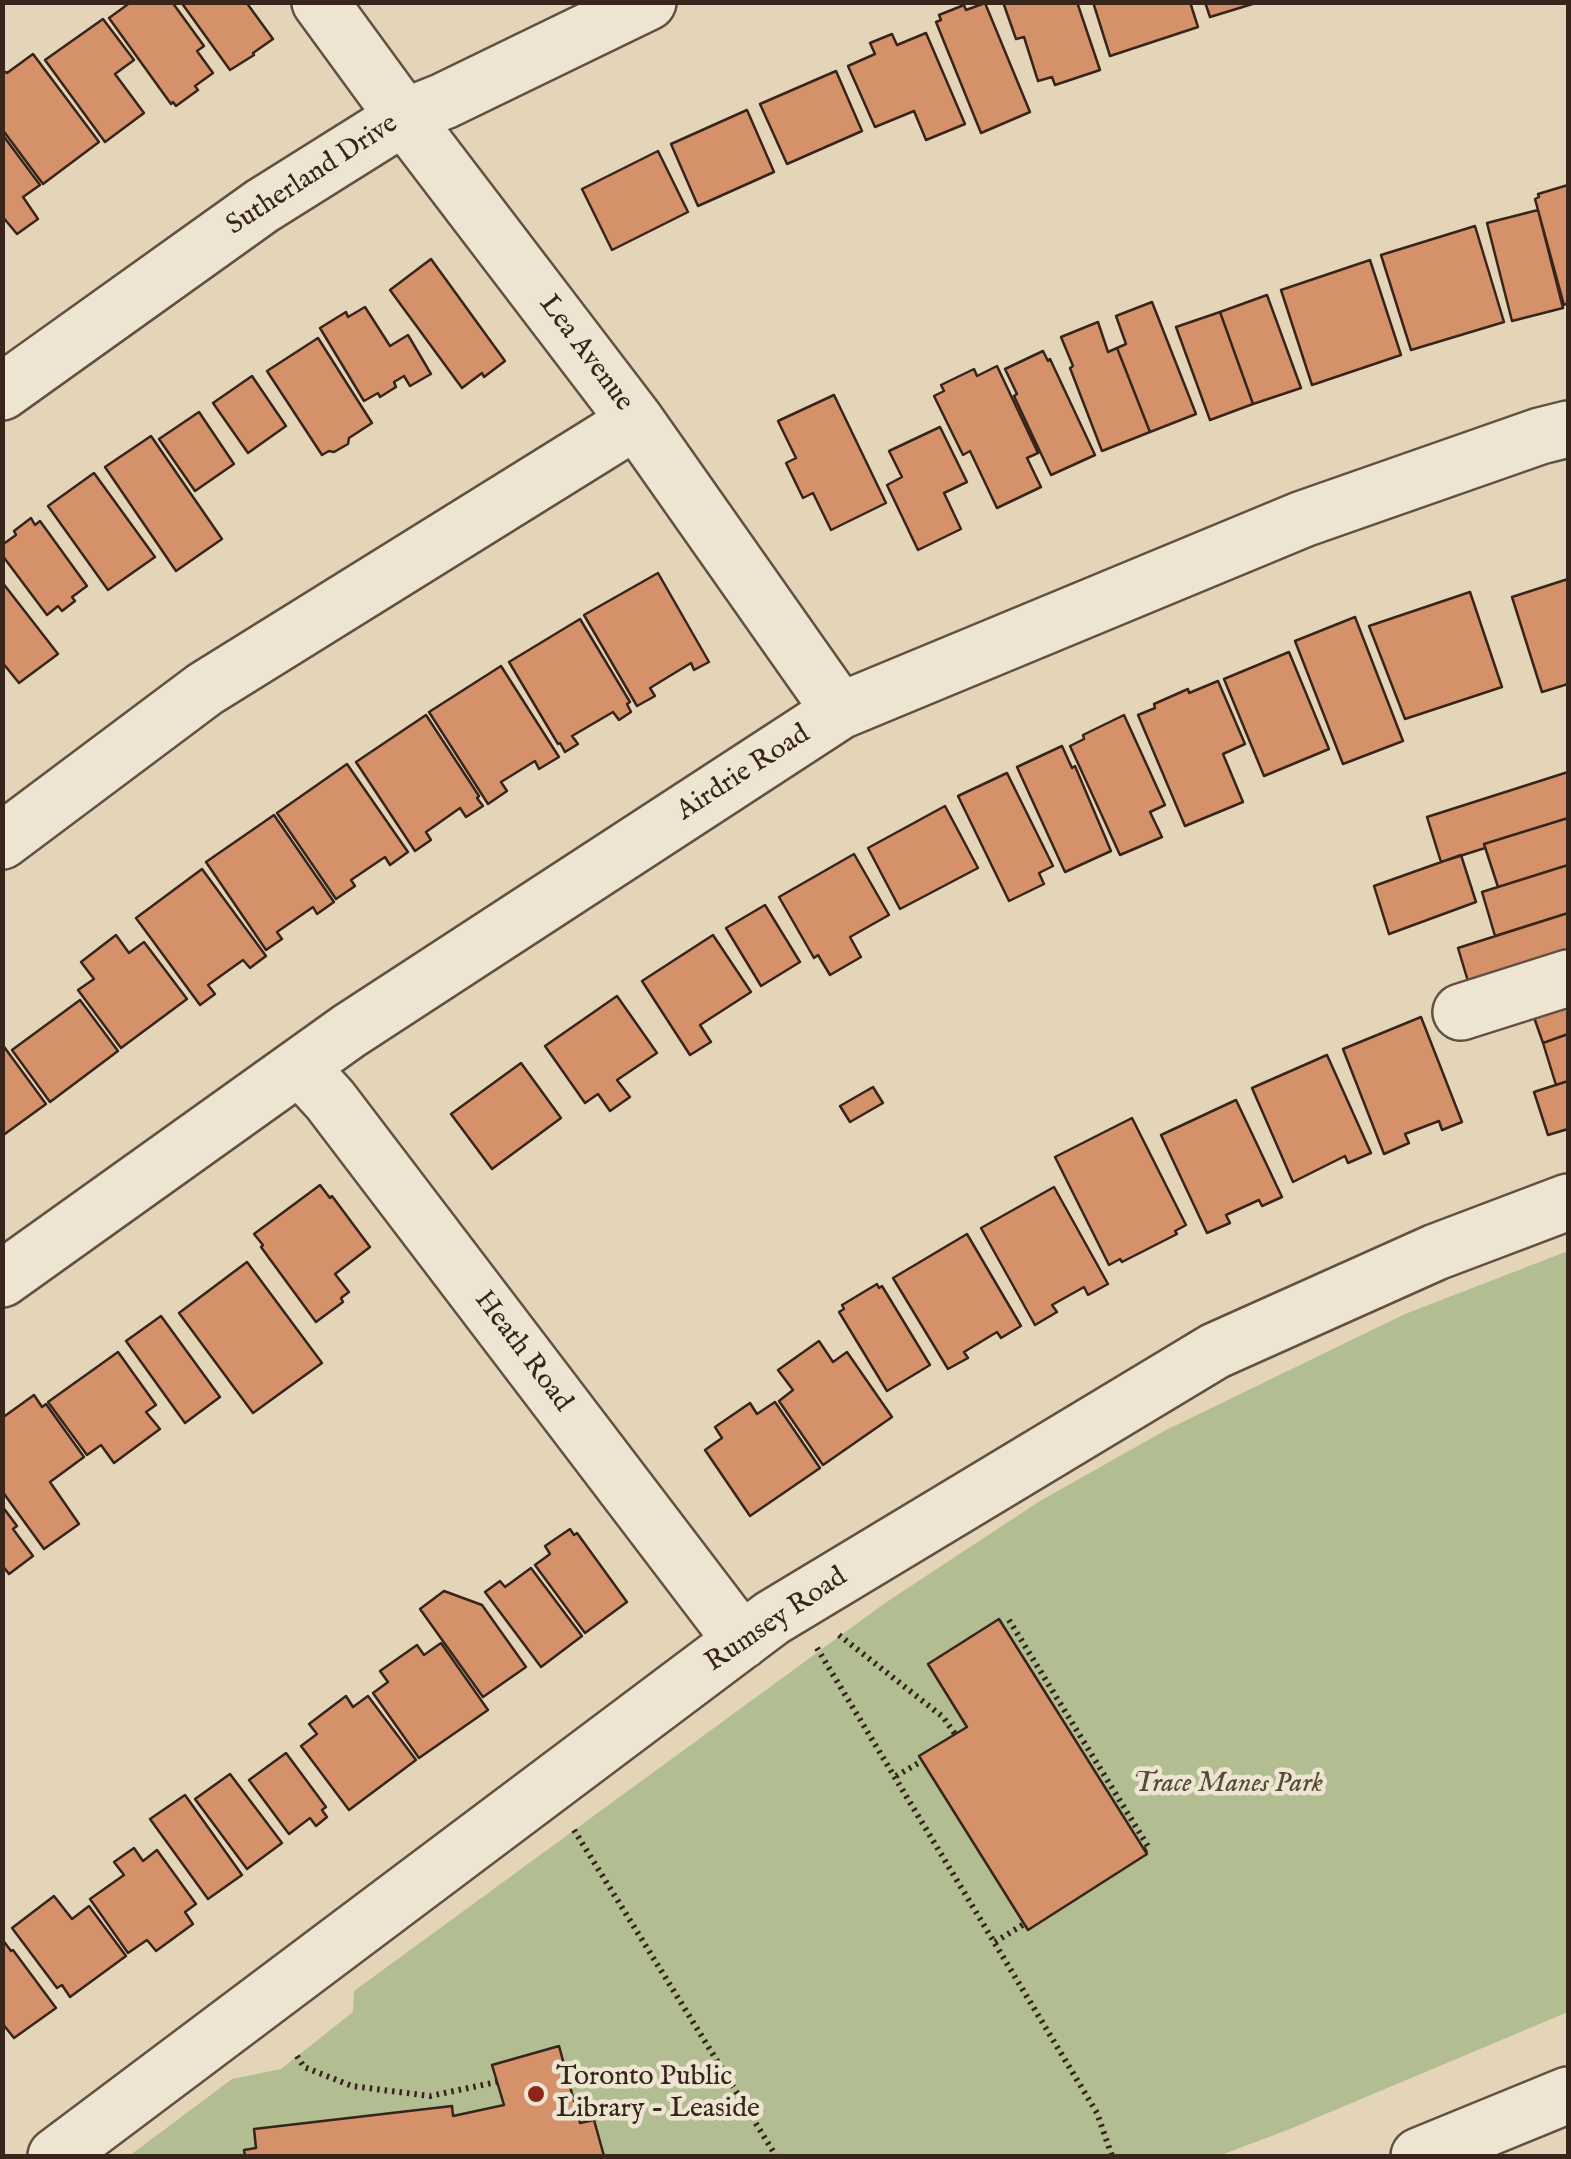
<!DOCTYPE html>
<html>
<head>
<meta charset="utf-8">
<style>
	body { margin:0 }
	#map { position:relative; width:1571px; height:2159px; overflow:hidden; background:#e4d5b9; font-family:"IM FELL English",serif }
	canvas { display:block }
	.frame { position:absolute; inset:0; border:5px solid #37241a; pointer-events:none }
</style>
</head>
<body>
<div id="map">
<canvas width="1571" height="2159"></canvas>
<div class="frame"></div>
</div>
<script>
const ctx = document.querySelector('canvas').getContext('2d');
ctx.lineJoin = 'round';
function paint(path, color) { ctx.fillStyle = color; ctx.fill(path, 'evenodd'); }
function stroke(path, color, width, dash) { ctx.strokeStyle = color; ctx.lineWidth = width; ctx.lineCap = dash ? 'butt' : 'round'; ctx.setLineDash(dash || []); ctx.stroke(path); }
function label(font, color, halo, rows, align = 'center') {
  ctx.font = font + ' "IM FELL English",serif'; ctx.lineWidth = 9; ctx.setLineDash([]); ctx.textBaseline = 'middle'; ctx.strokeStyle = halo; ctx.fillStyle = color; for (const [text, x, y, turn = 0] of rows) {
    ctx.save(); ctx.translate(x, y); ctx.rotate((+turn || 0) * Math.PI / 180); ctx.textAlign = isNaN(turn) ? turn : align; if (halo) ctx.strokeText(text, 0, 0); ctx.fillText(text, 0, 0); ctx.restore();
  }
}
paint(new Path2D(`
	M1568 1251V2012L1285 2131 1218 2156H129L232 2079 281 2069 353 2012 354 1991 885 1603 1040 1501 1166 1430 1405 1314Z`), '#b2be91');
const building = new Path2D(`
	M131 2H172L204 46 197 51 213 73 195 86 198 90 176 106 173 102 171 104 109 18Z
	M181 2H246L273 39 253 53 254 55 230 70Z
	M1003 2H1077L1100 70 1055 85 1052 77 1038 81 1024 37 1016 39Z
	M1093 2H1190L1198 27 1110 56Z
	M1205 2H1259L1210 17Z
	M985 3 1030 112 981 133 936 22 941 20 939 15 964 5 966 10Z
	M103 19 134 60 115 74 144 113 105 142 45 60Z
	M926 33 965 124 926 140 914 111 875 127 848 66 875 54 870 43 892 34 897 45Z
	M33 54 99 142 43 184 2 129V70L7 73Z
	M836 71 862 131 787 164 760 104Z
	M747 110 774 172 698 206 671 144Z
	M2 134 40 185 23 197 38 219 17 234 2 216Z
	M658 151 688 212 612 250 582 189Z
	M1568 185V303L1564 305 1535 199 1539 197 1538 194Z
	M1538 210 1563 308 1512 321 1487 223Z
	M1475 226 1504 322 1411 350 1381 255Z
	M431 259 505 361 484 377 482 373 462 388 390 290Z
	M1370 260 1401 355 1312 385 1281 290Z
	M1267 295 1301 388 1253 404 1220 312Z
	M1152 302 1196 414 1150 432 1117 348 1126 344 1116 316Z
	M365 307 390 346 408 335 431 374 410 386 404 376 394 382 396 387 380 397 378 393 364 401 320 328 346 312 348 317Z
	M1220 312 1253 404 1210 420 1176 327Z
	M1098 322 1108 352 1117 348 1150 432 1102 451 1070 368 1073 366 1061 337Z
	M318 338 372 423 349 438 348 444 334 452 329 451 322 455 267 371Z
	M1043 351 1048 361 1050 359 1095 455 1051 475 1014 396 1017 394 1005 369Z
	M997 366 1038 453 1027 458 1041 487 997 508 970 451 963 455 934 396 944 391 941 385 974 369 977 376Z
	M252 376 286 426 248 453 213 403Z
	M834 395 886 503 831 530 813 493 803 498 786 463 796 458 778 421Z
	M199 412 234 464 195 491 159 439Z
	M940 427 967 482 944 493 961 529 918 550 887 485 902 477 889 451Z
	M151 436 222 539 176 571 105 467Z
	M94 473 155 557 108 590 48 506Z
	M31 518 35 525 40 521 87 586 72 597 75 601 62 611 58 606 47 615 2 555V545L16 535 14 531Z
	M658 573 709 662 694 670 691 663 650 688 655 696 637 706 584 615Z
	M1568 579V684L1542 692 1512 597Z
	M2 582 58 654 19 683 2 662Z
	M1470 592 1502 687 1405 719 1369 626Z
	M1355 617 1403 741 1343 764 1295 641Z
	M580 619 630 702 627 704 631 712 619 720 613 712 572 736 578 744 565 752 560 743 558 744 509 662Z
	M1289 652 1329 749 1264 776 1224 679Z
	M501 666 559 757 539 769 535 761 501 782 507 791 488 804 429 712Z
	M1218 681 1245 744 1223 754 1243 802 1185 826 1138 715 1155 708 1154 704 1188 689 1189 693Z
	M426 715 479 796 477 798 483 806 466 817 460 808 426 832 431 840 415 851 356 762Z
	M1124 715 1165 805 1150 812 1162 837 1120 855 1070 746 1084 739 1083 735Z
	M1062 746 1072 768 1075 766 1111 851 1065 872 1017 767Z
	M347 764 408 852 390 865 385 857 351 880 355 886 336 899 277 813Z
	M1568 772V818L1484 844 1485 848 1441 862 1427 817Z
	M1007 773 1053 866 1039 873 1044 884 1009 901 958 796Z
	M945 806 978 868 900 909 868 848Z
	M274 815 334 902 317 914 313 907 277 932 282 939 266 950 206 862Z
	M1568 818V865L1498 887 1484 844Z
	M854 854 889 915 850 937 861 957 830 975 818 955 814 958 779 897Z
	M1461 855 1476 902 1389 934 1374 886Z
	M1568 865V913L1495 936 1482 892Z
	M202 869 266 956 250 968 243 960 208 985 215 994 200 1005 136 918Z
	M765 905 800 962 761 986 726 928Z
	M1568 913V968L1473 998 1458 948Z
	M116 935 129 953 144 942 187 999 121 1048 78 990 94 979 81 962Z
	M713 935 751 992 700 1025 711 1042 690 1055 642 981Z
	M1568 991V1034L1543 1043 1529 1003Z
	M617 996 657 1053 617 1080 630 1097 610 1111 598 1094 585 1103 545 1046Z
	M80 1000 118 1051 50 1102 12 1050Z
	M1421 1017 1462 1122 1442 1130 1439 1121 1405 1134 1409 1143 1384 1154 1343 1049Z
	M1568 1034V1081L1556 1085 1543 1043Z
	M2 1044 46 1104 2 1136Z
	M1327 1055 1371 1153 1348 1163 1345 1156 1293 1182 1252 1088Z
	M521 1063 561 1118 492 1169 451 1114Z
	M1568 1081V1129L1548 1135 1534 1092Z
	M873 1087 883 1103 850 1122 840 1106Z
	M1236 1100 1282 1197 1262 1206 1259 1200 1226 1215 1230 1223 1207 1233 1161 1135Z
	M1132 1118 1186 1225 1175 1231 1177 1234 1122 1262 1120 1259 1109 1265 1055 1157Z
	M320 1185 330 1198 332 1196 370 1247 335 1274 349 1292 341 1298 343 1302 316 1322 261 1247 263 1245 254 1234Z
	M1054 1187 1108 1284 1088 1295 1084 1287 1052 1305 1057 1312 1035 1325 981 1228Z
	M967 1234 1021 1326 1001 1338 997 1332 964 1352 968 1358 948 1369 893 1278Z
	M247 1262 322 1363 253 1413 179 1313Z
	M877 1284 879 1288 882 1286 930 1365 887 1391 839 1312 844 1309 842 1305Z
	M161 1316 220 1397 185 1423 126 1341Z
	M819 1341 833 1362 847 1352 892 1417 823 1465 779 1401 793 1390 778 1370Z
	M118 1352 156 1405 146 1412 160 1429 114 1463 101 1445 87 1455 48 1402Z
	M34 1395 42 1407 46 1404 84 1457 50 1482 79 1524 44 1549 2 1491V1418Z
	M775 1402 820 1468 750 1516 705 1450 722 1438 715 1427 750 1403 757 1414Z
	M2 1506 17 1526 13 1529 33 1556 9 1574 2 1565Z
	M570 1529 574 1535 577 1533 627 1602 585 1633 535 1565 550 1554 545 1546Z
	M531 1568 582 1636 541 1667 485 1592 500 1581 505 1587Z
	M444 1591 482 1605 526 1667 483 1697 420 1609Z
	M999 1619 1147 1854 1028 1930 919 1756 967 1727 928 1664Z
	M441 1643 488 1710 419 1758 373 1693 388 1682 380 1671 417 1645 424 1655Z
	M346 1696 353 1707 368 1696 416 1760 349 1810 301 1746 317 1734 309 1724Z
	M286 1753 326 1807 322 1810 327 1817 316 1826 310 1818 289 1834 249 1780Z
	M230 1774 282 1843 247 1869 195 1799Z
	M185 1795 242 1875 208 1899 150 1819Z
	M134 1848 143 1861 157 1850 196 1904 185 1912 193 1924 156 1951 147 1940 128 1953 90 1899 124 1875 114 1862Z
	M54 1896 72 1919 89 1906 126 1956 70 1997 62 1985 57 1988 12 1928Z
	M2 1939 11 1951 13 1950 56 2008 14 2038 2 2023Z
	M559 2046 580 2123 594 2120 604 2156H245L244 2150 256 2148 254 2129 452 2106 453 2116 504 2105 492 2065Z`);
paint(building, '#d59169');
stroke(building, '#37241a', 2.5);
const minor = new Path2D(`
	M320 2 404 117 636 421 840 711
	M2 392 262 206 404 117 444 101 648 2
	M2 841 205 689 636 421
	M1461 1012 1568 978
	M300 1067 330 1100 742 1641
	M2 1279 349 1031 840 711 1303 519 1540 436 1568 429
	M56 2156 772 1618 1215 1351 1436 1252 1568 1202
	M1419 2156 1568 2095`);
stroke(minor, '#625042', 60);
stroke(new Path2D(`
	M1009 1620 1149 1848 1145 1850
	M839 1635 943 1717 955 1734
	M817 1648 1097 2113 1112 2156
	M896 1776 922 1761
	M574 1830 776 2156
	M995 1942 1024 1924
	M297 2056 304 2067 352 2086 430 2096 497 2082`), '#37241a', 6, [2.5, 5]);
stroke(minor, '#ede4d2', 55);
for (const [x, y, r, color] of [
	[536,2094,10,"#8f2418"]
]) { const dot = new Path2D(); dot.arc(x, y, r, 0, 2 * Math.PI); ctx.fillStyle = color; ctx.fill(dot); stroke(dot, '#ede4d2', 4); }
label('28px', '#37241a', '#ede4d2', [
	["Sutherland Drive",313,176,-33],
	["Lea Avenue",585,354,53],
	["Airdrie Road",744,774,-33],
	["Heath Road",522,1352,53],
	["Rumsey Road",777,1621,-34]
]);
label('italic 28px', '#564a38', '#ede4d2', [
	["Trace Manes Park",1228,1785]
]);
label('28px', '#37241a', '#ede4d2', [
	["Toronto Public",556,2078],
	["Library - Leaside",556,2110]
], 'left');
</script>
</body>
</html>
